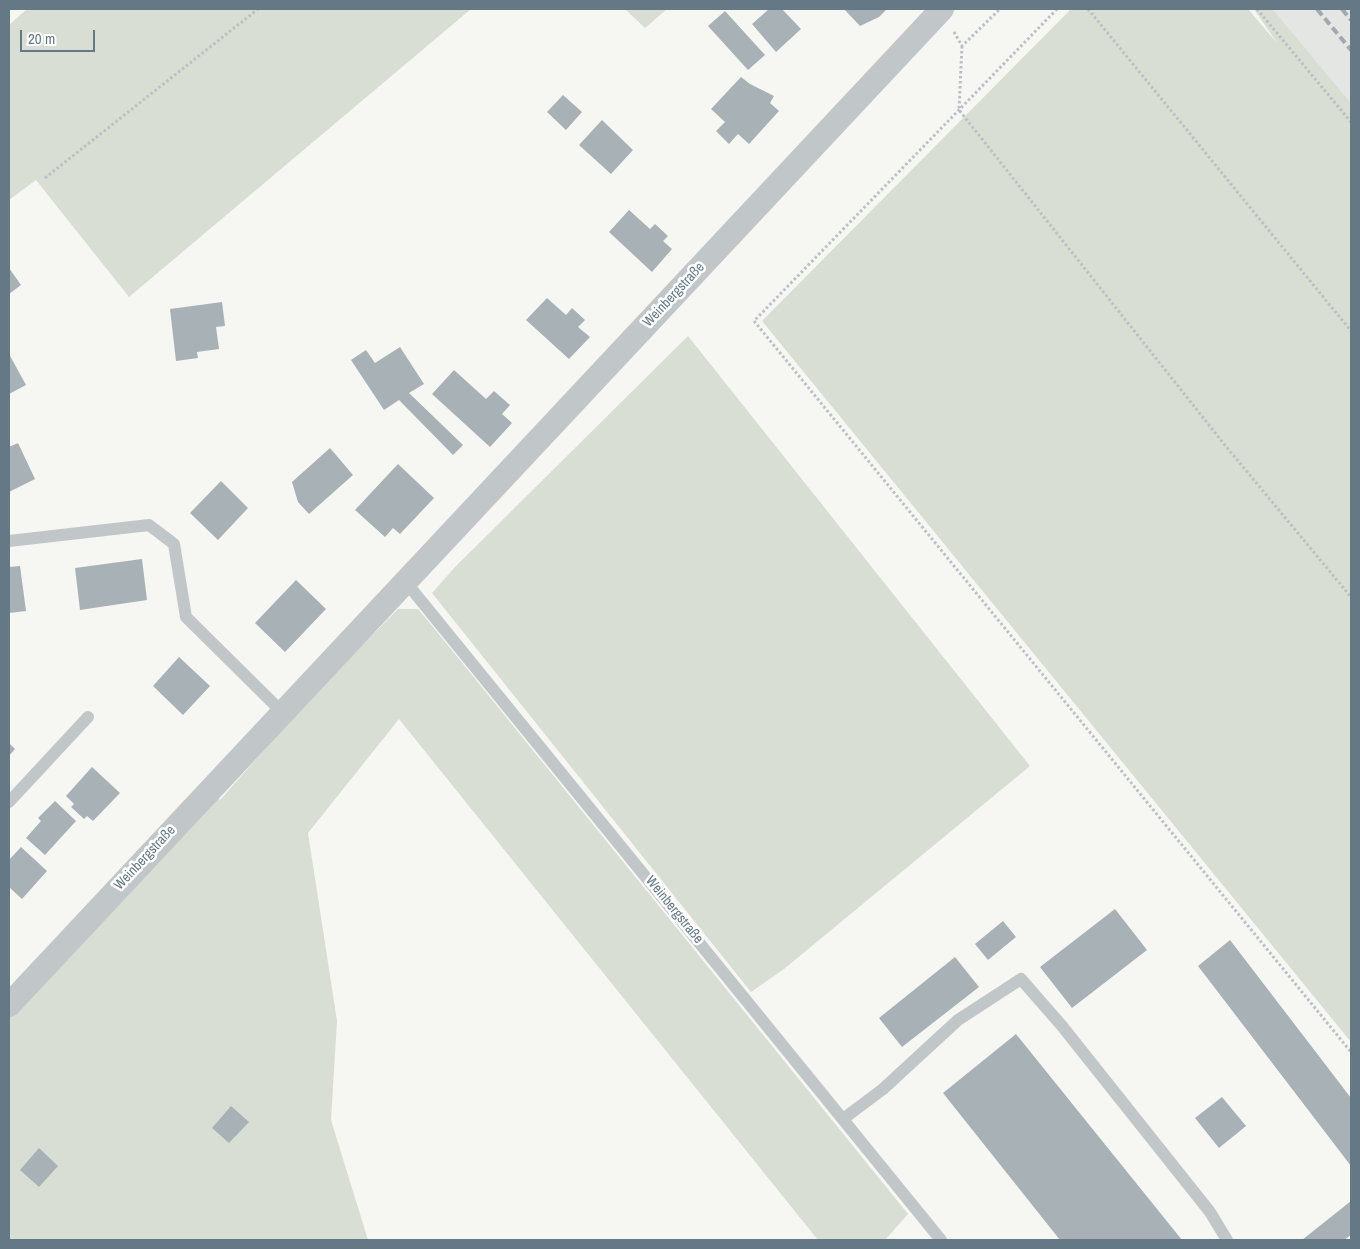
<!DOCTYPE html>
<html>
<head>
<meta charset="utf-8">
<style>
	body { margin:0 }
	#map { position:relative; width:1360px; height:1249px; overflow:hidden; background:#f6f6f3; font-family:"Archivo Narrow",sans-serif }
	canvas { display:block }
	.frame { position:absolute; inset:0; border:10px solid #647985; pointer-events:none }
	.scale { position:absolute; left:20px; top:30px; width:75px; height:22px; box-sizing:border-box; border:2px solid #647985; border-top:0; padding-left:6px; font-size:15px; line-height:18px; white-space:nowrap; color:#647985; -webkit-text-stroke:4px #fff; paint-order:stroke }
</style>
</head>
<body>
<div id="map">
<canvas width="1360" height="1249"></canvas>
<div class="frame"></div>
<div class="scale">20 m</div>
</div>
<script>
const ctx = document.querySelector('canvas').getContext('2d');
ctx.lineJoin = 'round';
function paint(path, color) { ctx.fillStyle = color; ctx.fill(path, 'evenodd'); }
function stroke(path, color, width, dash) { ctx.strokeStyle = color; ctx.lineWidth = width; ctx.lineCap = dash ? 'butt' : 'round'; ctx.setLineDash(dash || []); ctx.stroke(path); }
function label(font, color, halo, rows, align = 'center') {
  ctx.font = font + ' "Archivo Narrow",sans-serif'; ctx.lineWidth = 5; ctx.setLineDash([]); ctx.textBaseline = 'middle'; ctx.strokeStyle = halo; ctx.fillStyle = color; for (const [text, x, y, turn = 0] of rows) {
    ctx.save(); ctx.translate(x, y); ctx.rotate((+turn || 0) * Math.PI / 180); ctx.textAlign = isNaN(turn) ? turn : align; if (halo) ctx.strokeText(text, 0, 0); ctx.fillText(text, 0, 0); ctx.restore();
  }
}
paint(new Path2D(`
	M1273 9H1351V103Z`), '#e4e6e4');
paint(new Path2D(`
	M27 9H471L129 297 36 180 9 200V25Z
	M625 9H667L645 28Z
	M1071 9H1248L1277 43 1254 9H1273L1351 103V1042L762 321Z
	M688 336 1030 766 784 969 751 992 432 593 455 567Z
	M398 609H418L434 628 908 1214 885 1240H818L399 719 308 833 337 1021 331 1120 368 1240H9V1005L209 789 220 800 310 698Z`), '#d8ded4');
paint(new Path2D(`
	M769 9H782L801 29 776 52 752 24Z
	M844 9H887L879 17 860 26Z
	M725 11 765 55 748 70 708 26Z
	M741 77 750 84 774 96 770 103 779 111 749 144 738 134 729 144 716 131 725 122 711 109Z
	M563 95 582 112 566 130 547 112Z
	M602 120 633 150 611 174 579 145Z
	M629 210 650 229 655 224 668 236 663 241 672 249 652 272 609 232Z
	M9 268 21 285 9 294Z
	M547 298 566 315 572 308 585 320 578 327 590 337 569 359 526 320Z
	M222 302 225 326 216 327 219 349 197 352 198 358 176 361 170 309Z
	M400 347 424 384 409 393 463 445 453 455 399 400 384 410 351 360 366 350 375 363Z
	M9 354 26 385 9 394Z
	M454 370 486 399 494 391 510 405 502 414 512 423 490 447 432 394Z
	M18 443 35 479 9 492V447Z
	M330 448 353 475 309 514 298 502 292 482Z
	M398 464 434 498 400 534 393 528 385 537 355 510Z
	M221 481 248 508 218 540 190 513Z
	M142 559 147 600 80 610 75 568Z
	M20 566 26 611 9 613V567Z
	M296 580 326 609 285 652 255 623Z
	M179 657 210 686 183 715 153 686Z
	M9 743 15 749 9 756Z
	M92 767 120 793 93 821 87 816 84 819 71 807 74 804 66 796Z
	M55 801 76 821 45 855 26 838 41 821 38 818Z
	M21 847 47 871 22 899 9 887V860Z
	M1115 909 1147 950 1072 1008 1040 967Z
	M1003 921 1016 937 988 960 975 944Z
	M1230 940 1351 1098V1166L1198 966Z
	M955 957 979 987 902 1047 879 1018Z
	M1016 1034 1182 1240H1060L943 1093Z
	M1222 1097 1246 1126 1219 1148 1195 1118Z
	M231 1106 249 1122 229 1143 212 1128Z
	M39 1148 58 1166 39 1187 20 1170Z
	M1351 1201V1235L1344 1240H1302Z`), '#a8b2b6');
stroke(new Path2D(`
	M1057 9 754 321 1351 1052
	M1088 9 1351 331
	M1257 9 1351 122
	M954 32 962 46 1000 9
	M962 46 959 110 1224 444 1351 597
	M45 178 258 9`), '#bdc0c2', 3, [2.5, 2.5]);
stroke(new Path2D(`
	M9 541 149 525 174 544 186 617 282 712
	M405 581 941 1240
	M9 802 88 717
	M843 1119 883 1089 958 1020 1021 979 1062 1026 1210 1212 1227 1240`), '#c1c7c9', 12);
stroke(new Path2D(`
	M9 1005 942 9`), '#c1c7c9', 24);
stroke(new Path2D(`
	M1317 9 1351 50
	M1342 9 1351 20`), '#a2aaaf', 4, [8, 4]);
label('14px', '#647985', '#fff', [
	["Weinbergstraße",674,295,-47],
	["Weinbergstraße",145,858,-47],
	["Weinbergstraße",674,910,51]
]);
</script>
</body>
</html>
